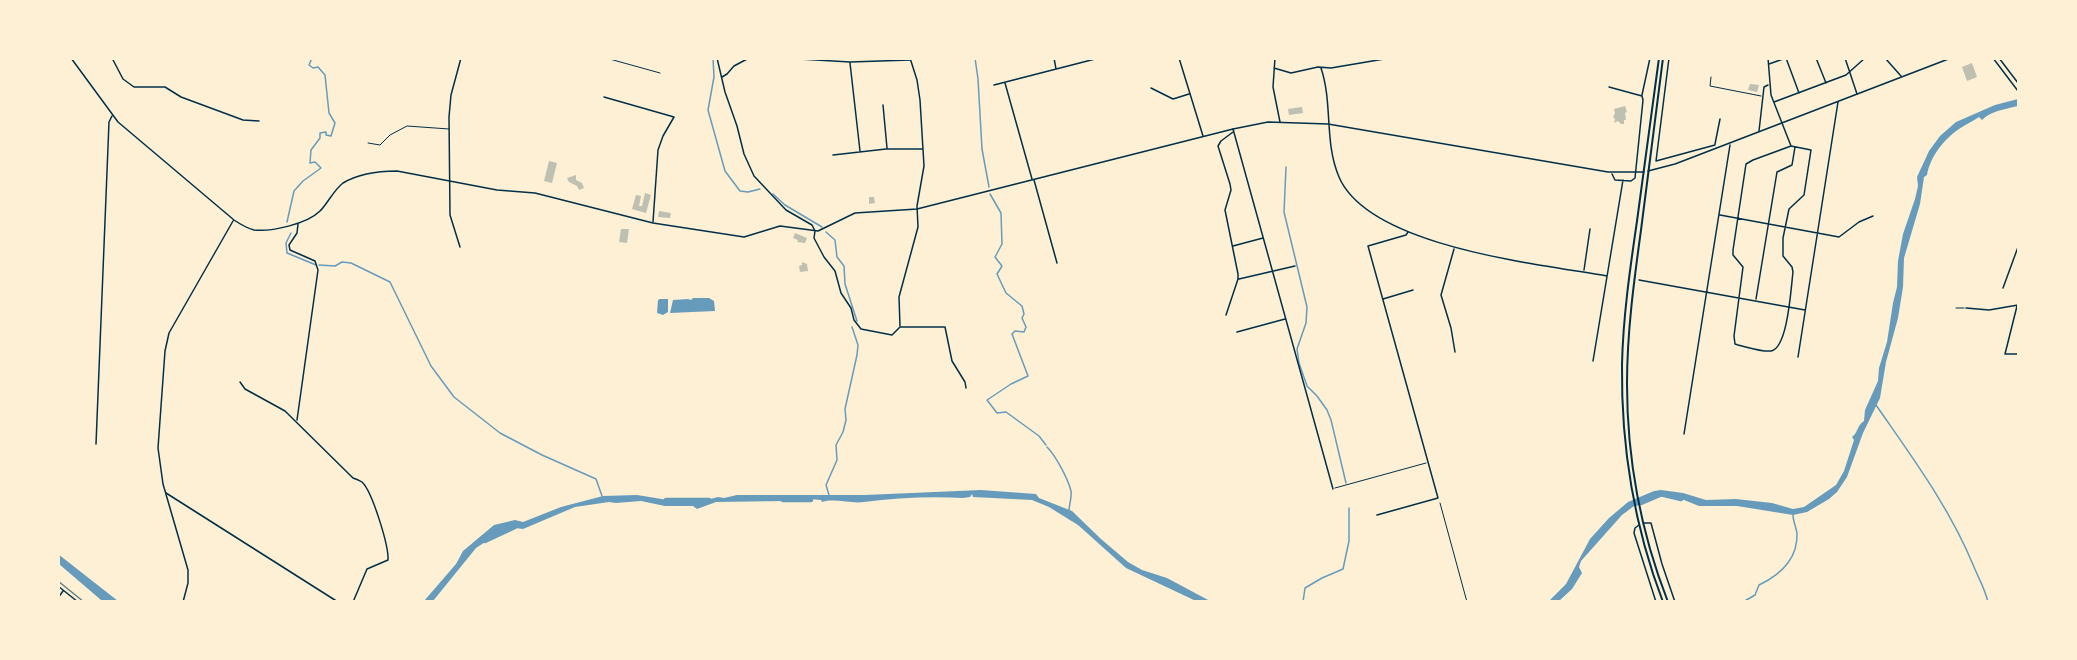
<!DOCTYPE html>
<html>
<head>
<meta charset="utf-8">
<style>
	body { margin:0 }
	#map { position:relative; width:2077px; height:660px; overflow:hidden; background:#fdf0d5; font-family:"Playfair Display",serif }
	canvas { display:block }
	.frame { position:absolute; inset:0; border:60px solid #fdf0d5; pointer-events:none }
</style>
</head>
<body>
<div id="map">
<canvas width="2077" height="660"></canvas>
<div class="frame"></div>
</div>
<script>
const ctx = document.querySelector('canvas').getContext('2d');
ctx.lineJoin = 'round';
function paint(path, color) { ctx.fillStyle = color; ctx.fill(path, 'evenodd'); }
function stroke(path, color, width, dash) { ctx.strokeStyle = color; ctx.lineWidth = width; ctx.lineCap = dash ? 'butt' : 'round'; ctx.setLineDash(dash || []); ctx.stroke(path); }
paint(new Path2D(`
	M2018 99V106C2006 109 1990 111 1982 120L1979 117C1972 122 1966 124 1959 129 1944 139 1930 157 1927 175L1924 177 1920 204 1904 258 1903 287 1898 318 1886 362 1880 398 1863 433 1847 477 1837 492 1829 499 1807 512 1793 515 1737 506H1699L1684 500 1663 496 1642 505 1634 506 1622 515 1581 561 1579 567 1582 573 1572 589 1559 601 1548 602 1566 584 1590 539 1609 518 1628 502 1654 491 1661 490 1683 493 1706 500 1736 499 1772 503 1793 509 1804 507 1836 485 1844 471 1854 440 1852 437C1858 433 1857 425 1864 421L1865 410 1878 381 1879 368 1887 342 1893 303 1897 287 1898 261 1903 234 1915 199 1918 186 1917 177 1929 151 1940 136 1956 122 1995 105Z
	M693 298H709L714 301 715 311 670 313 673 300 688 299 691 300Z
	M660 299H668V312L663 315 657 313 658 300Z
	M981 490 1036 494 1039 498 1072 511 1101 539 1128 562 1142 570 1167 578 1210 601H1196L1126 568 1078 525 1049 507 1032 500 973 497 972 494 970 497 963 498C930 496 895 498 864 502 851 504 835 498 822 502L821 500 797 498 784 501 716 502 697 509 693 506H665L641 501 616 503 609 502 575 507 523 529 515 528 502 531 476 548 433 601H424L456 564 463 551 494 525 515 520 523 522 561 507 603 496 637 495 674 501 699 502 718 497 724 498 737 495H865Z
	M58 554 118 601 101 600 59 564Z`), '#669bbc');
stroke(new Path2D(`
	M713 58 714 77 708 110 725 171 740 191 748 192 760 189
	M975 58 978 79 982 149 989 187
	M1286 167 1284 212 1307 307 1306 323 1297 349 1299 363 1307 386 1317 396 1327 410 1331 420 1346 483
	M773 194 785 205 822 227
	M990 194 1001 213 1002 244 995 257 1002 266 997 274 1006 293 1022 306 1024 314 1022 318 1026 327 1024 332 1015 331 1012 334 1028 376 1011 384 987 400 997 413 1006 412 1039 436 1046 445
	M287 222 294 191 303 181 321 168 315 162 310 163 311 150 320 138V133L326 132V135L331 136 335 123 329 113 325 75 318 67 313 68 309 65 312 58
	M826 232 835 240 837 257 844 266 845 284 857 321
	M291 233 286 243 287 253 316 265
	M319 265 335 266 342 262 351 263 390 282 431 366 454 397 500 433 542 455 596 479 602 496
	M1876 405C1912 457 1950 508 1974 567 1979 579 1985 589 1988 602
	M1047 447C1056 456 1068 479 1071 491 1072 497 1069 505 1069 511
	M829 495 826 485 837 460 836 445 843 432 846 420 845 409 857 355 858 345 852 327
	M1303 602 1305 588 1322 578 1343 569 1349 541V508
	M1743 602 1755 595 1759 585C1780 575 1798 559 1797 533 1796 527 1793 521 1793 515`), '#669bbc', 1.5);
stroke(new Path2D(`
	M1660 494 1681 499
	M666 500H709
	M783 500H811
	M485 541 515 527`), '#669bbc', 4.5);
paint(new Path2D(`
	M1972 63 1977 77 1967 81 1962 67Z
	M1750 84 1759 85 1757 92 1748 90Z
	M1625 106 1627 112 1625 113 1626 120H1624V124H1621L1618 121 1614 123 1615 119 1613 117 1615 113 1614 109Z
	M1302 107 1303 113 1289 115 1288 109Z
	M549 161 557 163 552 183 544 181Z
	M576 175V180L582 183 584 188 579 190 577 186 569 182 567 178Z
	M645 193 651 195 646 213 632 209 636 195 641 196 639 206H642Z
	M869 197H874L875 203 869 204Z
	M659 211 671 213 670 218 658 217Z
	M621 229H629L627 243 619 242Z
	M795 233 807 238 805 243 797 242 798 240 793 238Z
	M802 262 807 264 808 271 800 272 799 266 802 265Z`), '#bec0b2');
stroke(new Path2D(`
	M1440 503 1467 602`), '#003049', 1);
stroke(new Path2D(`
	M606 58 660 73
	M1711 77 1710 86 1761 96
	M368 143 380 145 390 135 407 126 449 129
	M1956 308H1964
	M1335 488 1426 463`), '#003049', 1);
stroke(new Path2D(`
	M112 58 123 79 134 87H165L181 97 243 120 259 121
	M717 58 725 92 737 126 744 154 754 176 786 210 812 225 815 231 814 238 824 257 835 271 841 293 851 308 854 320 861 329 892 335 900 327
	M782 58 850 62 910 60
	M1054 58 1056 69
	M1179 58 1203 136
	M1275 58 1273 87 1280 122
	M1669 58 1656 161 1715 145
	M1768 58 1771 95 1791 146 1811 150 1804 195 1789 209 1783 238V256L1792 267 1793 272C1791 287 1788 348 1771 351 1761 352 1747 347 1738 345L1735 344 1734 336 1743 267 1733 255V250L1746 164 1753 160 1791 146
	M1816 58 1826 83
	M1845 58 1857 94
	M1885 58 1901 76
	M850 63 860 151
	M1769 64 1786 58 1799 93
	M1274 68 1291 73 1318 67 1331 68 1390 58
	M1321 68C1333 104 1324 142 1339 177 1369 247 1539 264 1607 276
	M722 77 727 74 734 66 749 58
	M1005 83 1032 179
	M994 85 1099 58
	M1609 87 1642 96 1643 100 1635 178 1631 181 1615 180 1612 174
	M1151 88 1173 99 1189 94
	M1642 95 1650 58
	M604 97 674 117 663 136 658 150 653 222
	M1774 102 1846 75 1865 58
	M883 105 887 148
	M1233 129 1333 489
	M1759 131 1764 87 1768 85
	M1715 144 1720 119
	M833 155 886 149H923
	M1034 180 1057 263
	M1720 215 1839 237 1859 222 1873 216
	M1233 246 1263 238
	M460 247 450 215 449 117 451 95 461 58
	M1454 249 1441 295 1451 328 1455 352
	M1584 270 1590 229
	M1239 279 1295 266
	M1639 280 1805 310
	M2003 288 2018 247
	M1383 299 1413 290
	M1756 299 1777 172 1792 165 1795 147
	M2017 306 2005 354H2018
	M1966 308 1989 310 2018 305
	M1226 315 1238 279V274L1225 210 1231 190 1230 184 1218 146 1221 141 1233 132
	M900 326 899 297 918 227 917 206 924 166 920 100 917 80 910 58
	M901 327H945L952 361 965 382 966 388
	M1237 332 1285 319
	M1798 357 1838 102
	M1593 361 1623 180
	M240 382 245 389 285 411 353 478C356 479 359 480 362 482 372 491 389 546 388 560L367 569 353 602
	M297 420 318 270 315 261 290 250 289 245 297 233 298 224
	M1684 434 1730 145
	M96 444 109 122 112 116
	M166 493 338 602
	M1377 515 1438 498 1368 246 1406 235 1408 232
	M1644 523H1651L1662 564 1675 602
	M1639 525 1635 528 1634 533 1656 602
	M58 586 78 602
	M58 598 63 591`), '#003049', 1.5);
stroke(new Path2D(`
	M71 58 118 122 234 220C240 224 246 228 254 230 271 232 307 224 320 211 328 203 333 191 343 183 358 174 380 171 397 171L497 190 535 193 653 223 744 237 780 226 818 231 855 213 917 209 1233 129 1268 122 1328 124 1608 172H1644
	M1993 58 2018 91
	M1999 58 2018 83
	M1648 171 1675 164 1951 58
	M183 602 188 583V570L163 484 158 448 165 351 169 333 233 221`), '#003049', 1.5);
stroke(new Path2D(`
	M1659 58C1652 113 1644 167 1637 221 1630 269 1623 317 1622 365 1621 446 1634 526 1663 602
	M1663 58C1656 116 1648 173 1641 230 1634 281 1627 332 1627 384 1627 458 1641 533 1668 602`), '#003049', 2);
stroke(new Path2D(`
	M58 581 84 602`), '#657d81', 1.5);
</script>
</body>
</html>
